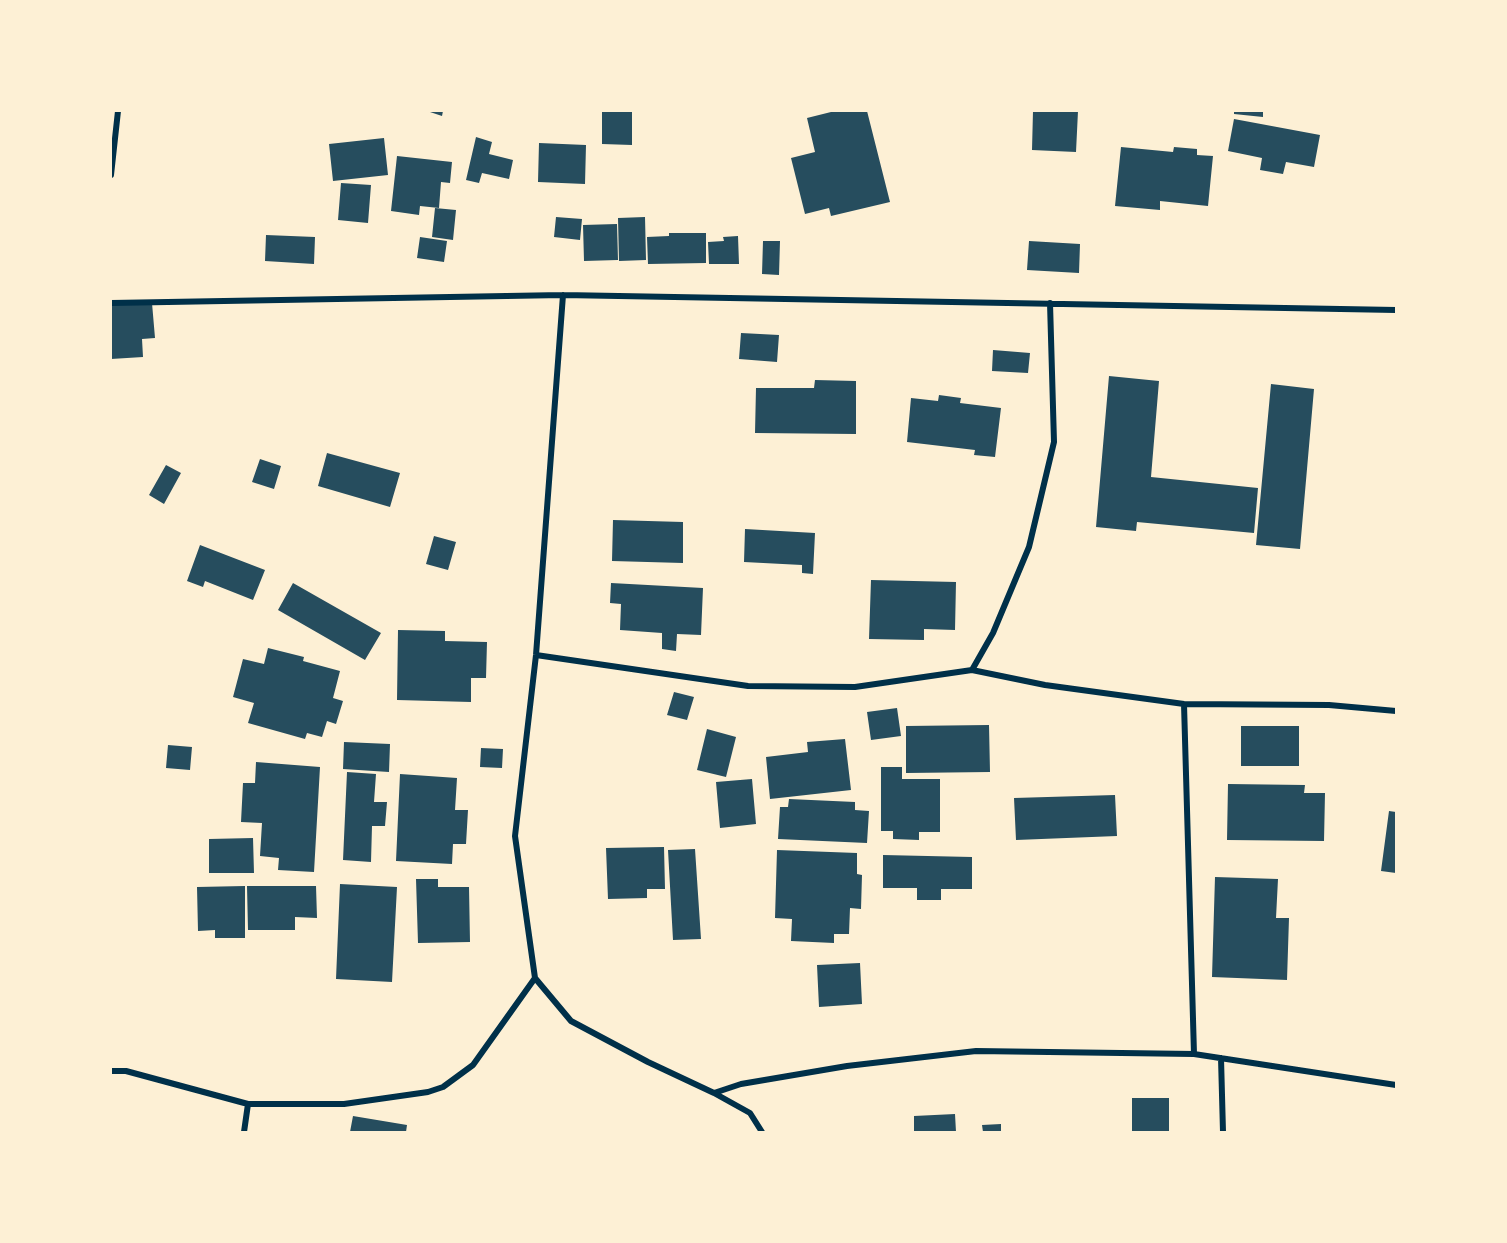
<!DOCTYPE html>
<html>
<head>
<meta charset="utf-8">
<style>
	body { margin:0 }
	#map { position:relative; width:1507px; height:1243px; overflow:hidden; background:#fdf0d5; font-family:Inter,sans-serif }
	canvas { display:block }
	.frame { position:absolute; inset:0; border:112px solid #fdf0d5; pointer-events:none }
</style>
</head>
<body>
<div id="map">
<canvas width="1507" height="1243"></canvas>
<div class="frame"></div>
</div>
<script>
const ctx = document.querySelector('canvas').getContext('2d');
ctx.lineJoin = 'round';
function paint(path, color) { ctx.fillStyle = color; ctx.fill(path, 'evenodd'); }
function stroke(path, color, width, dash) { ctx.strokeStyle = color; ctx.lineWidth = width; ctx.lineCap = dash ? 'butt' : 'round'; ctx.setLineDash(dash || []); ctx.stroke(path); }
paint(new Path2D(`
	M427 111H443L442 116Z
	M602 111H632V145L602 144Z
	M835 111H867L890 202 831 216 829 208 805 214 791 158 815 152 807 118Z
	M1033 111H1078L1076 152 1032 150Z
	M1234 111H1263V117L1234 114Z
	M1234 119 1320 135 1314 167 1286 162 1283 174 1260 170 1262 158 1228 151Z
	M476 137 492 142 489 154 513 160 509 179 482 173 479 183 466 180Z
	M384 138 388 175 333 181 329 144Z
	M539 143 586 145 585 184 538 182Z
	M1121 147 1173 152 1174 147 1197 149V155L1213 156 1208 206 1160 201V210L1115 206Z
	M397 156 452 162 450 183 441 182 439 208 420 206 419 215 391 211Z
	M341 183 371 185 368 223 338 220Z
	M435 208 456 210 453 240 432 237Z
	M556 217 582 219 580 240 554 237Z
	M645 217 646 260 619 261 618 218Z
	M617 224 618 260 584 261 583 225Z
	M669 233H706V263L648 264 647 237 669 236Z
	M266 235 315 237 314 264 265 261Z
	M738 236 739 264H709L708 242 724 241 723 237Z
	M420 237 447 241 444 262 417 258Z
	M763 241H780L779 275 762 274Z
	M1029 241 1080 244 1079 273 1027 270Z
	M152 303 155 338 142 339 143 357 111 359V305Z
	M741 333 779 335 777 362 739 359Z
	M993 350 1030 353 1028 373 992 371Z
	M1109 376 1159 381 1151 477 1258 488 1254 533 1137 522 1136 531 1096 527Z
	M815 380 856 381V434L755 433 756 388H814Z
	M1271 384 1314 389 1300 549 1256 545Z
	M939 395 961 398 960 403 1001 408 995 457 974 455 975 450 907 442 911 398 938 401Z
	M327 453 400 473 390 507 318 486Z
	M260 459 281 466 274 489 252 482Z
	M166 465 181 473 164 504 149 495Z
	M613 520 683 522V563L612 561Z
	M745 529 815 533 813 574 802 573V565L744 562Z
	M434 536 456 542 448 570 426 564Z
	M200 545 265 570 253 600 205 581 203 587 187 581Z
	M871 580 956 582 955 630 924 629V640L869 639Z
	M293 583 381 633 365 660 278 610Z
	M611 583 703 588 701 635 677 634 676 651 662 649V633L620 630 621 604 610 603Z
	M398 630 445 631V641L487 642 486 678H471V702L397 700Z
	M268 648 304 657 303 661 340 671 333 698 343 701 336 724 327 721 322 737 307 733 305 739 248 723 254 703 233 697 243 659 264 664Z
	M674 692 694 697 687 720 667 715Z
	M897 708 901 736 871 740 867 712Z
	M989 725 990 772 906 773V726Z
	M1241 726H1299V766H1241Z
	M707 729 736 737 726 777 697 770Z
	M845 739 851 790 770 799 766 757 808 752 807 742Z
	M344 742 390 744 389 772 343 769Z
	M168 745 192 747 190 770 166 768Z
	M481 748 503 749 502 768 480 767Z
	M256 762 320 767 314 872 278 870 279 858 260 856 262 823 241 822 243 783H255Z
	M881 767H902V779H940V832H919V840L893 839V831H881Z
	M347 772 376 774 374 802H387L385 826H372L371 862 343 860Z
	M400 774 457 778 455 810H468L466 844H453L452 864 396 861Z
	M752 779 756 824 720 828 716 782Z
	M1228 784 1305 785 1304 793H1325L1324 841 1227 840Z
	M1115 795 1117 836 1016 840 1014 798Z
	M789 799 855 802V810L869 811 867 843 778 839 780 807H788Z
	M1389 811 1396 812V873L1381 871Z
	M253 838 254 873H209V839Z
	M664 847 665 889H647V898L608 899 606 848Z
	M695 849 701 939 673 940 668 850Z
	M777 850 857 853V874L862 875 861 909 850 908 849 934H834V943L791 941 792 919 775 918Z
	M883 855 972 857V889H941V900H917V888H883Z
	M1215 877 1278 879 1276 918H1289L1287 980 1212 977Z
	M416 879H438V887H469L470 942 418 943Z
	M340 884 397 887 392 982 336 979Z
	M245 886V938H215V930L198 931 197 887Z
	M247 886H316L317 918 295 917V930H248Z
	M860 963 862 1004 819 1007 817 965Z
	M1132 1098H1169V1132H1132Z
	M955 1114 956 1132H914V1116Z
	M353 1116 407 1125 406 1132H350Z
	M1001 1124V1132H983L982 1125Z`), '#264d5e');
stroke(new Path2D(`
	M111 175 118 111
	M563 295 536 655 515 836 535 978 571 1021 648 1062 714 1093 750 1113 762 1132
	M111 303 563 295 1396 310
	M536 655 748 686 855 687 972 670 993 633 1029 547 1054 442 1050 303
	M972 670 1045 685 1184 704 1329 705 1396 711
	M1184 704 1194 1054
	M1221 1058 1223 1132
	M111 1071H126L248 1104H344L428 1092 443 1087 473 1065 535 978
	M714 1093 741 1084 847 1066 976 1051 1194 1054 1396 1085
	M244 1132 248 1104`), '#003049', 6);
</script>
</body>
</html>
